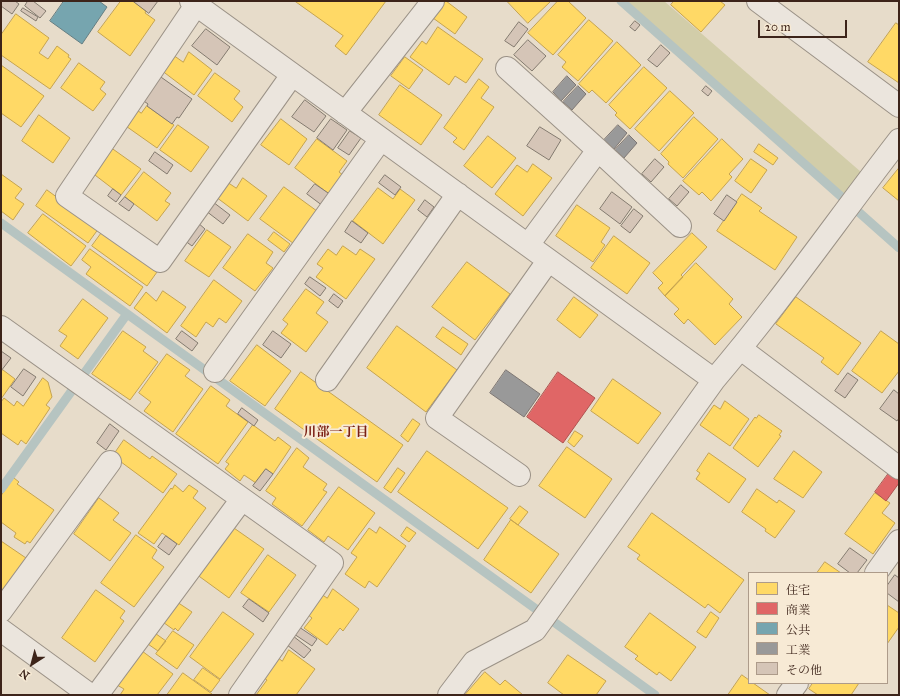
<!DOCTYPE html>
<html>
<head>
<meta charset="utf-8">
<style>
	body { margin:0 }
	#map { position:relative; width:900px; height:696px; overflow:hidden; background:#e7dcca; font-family:"IM FELL Great Primer","Noto Serif JP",serif }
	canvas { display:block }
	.frame { position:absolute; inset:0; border:2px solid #3d241a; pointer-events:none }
	.legend { position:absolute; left:748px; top:572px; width:140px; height:112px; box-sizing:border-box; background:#f7ead5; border:1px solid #ad9b8a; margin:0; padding:5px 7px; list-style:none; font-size:12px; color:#3d241a }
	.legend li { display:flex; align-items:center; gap:8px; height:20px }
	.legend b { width:20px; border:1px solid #ad9b8a }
	.north { position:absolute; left:12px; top:644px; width:40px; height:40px; -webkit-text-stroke:3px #f7ead5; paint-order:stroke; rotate:216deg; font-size:11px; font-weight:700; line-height:16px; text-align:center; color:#3d241a }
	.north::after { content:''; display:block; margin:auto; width:14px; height:18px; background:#3d241a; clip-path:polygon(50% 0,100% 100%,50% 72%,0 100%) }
	.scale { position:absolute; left:758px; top:20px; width:89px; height:18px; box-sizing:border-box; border:2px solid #3d241a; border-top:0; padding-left:5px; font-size:12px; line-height:14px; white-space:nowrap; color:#3d241a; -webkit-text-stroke:3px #f7ead5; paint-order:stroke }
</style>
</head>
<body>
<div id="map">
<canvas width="900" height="696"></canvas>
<div class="frame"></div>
<ul class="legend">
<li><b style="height:11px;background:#ffd966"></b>住宅</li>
<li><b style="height:11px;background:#e06666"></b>商業</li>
<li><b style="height:11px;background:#76a5af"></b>公共</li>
<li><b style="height:11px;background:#999"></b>工業</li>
<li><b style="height:11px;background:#d5c5b7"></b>その他</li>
</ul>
<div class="north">N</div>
<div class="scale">20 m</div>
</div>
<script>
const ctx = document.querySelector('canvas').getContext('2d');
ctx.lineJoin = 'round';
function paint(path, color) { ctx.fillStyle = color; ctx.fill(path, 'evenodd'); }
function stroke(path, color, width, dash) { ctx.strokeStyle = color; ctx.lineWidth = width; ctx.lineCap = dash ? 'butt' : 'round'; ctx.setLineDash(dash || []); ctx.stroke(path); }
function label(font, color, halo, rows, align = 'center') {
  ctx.font = font + ' "IM FELL Great Primer","Noto Serif JP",serif'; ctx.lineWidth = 4; ctx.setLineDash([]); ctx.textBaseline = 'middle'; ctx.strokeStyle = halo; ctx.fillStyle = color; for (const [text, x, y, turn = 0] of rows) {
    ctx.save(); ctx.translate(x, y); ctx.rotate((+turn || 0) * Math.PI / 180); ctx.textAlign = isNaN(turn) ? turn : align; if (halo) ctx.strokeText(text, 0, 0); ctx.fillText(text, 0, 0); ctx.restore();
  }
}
paint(new Path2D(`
	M625 1H664L861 172 845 196Z`), '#d2cda9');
const homes = new Path2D(`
	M121 1H133L146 11 145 13 155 20 130 56 98 32Z
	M295 1H386L346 55 335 46 343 36Z
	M446 1 467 17 455 34 433 18Z
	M507 1H551L528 23Z
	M558 1H568L586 18 553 55 528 33Z
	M674 1H720L725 5 701 32 671 5Z
	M16 14 49 38 39 53 48 59 57 46 69 55 68 57 71 59 50 89 1 55V35Z
	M589 20 613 41 578 81 562 67 566 62 558 55Z
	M896 23 899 25V83L868 62Z
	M438 27 483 59 466 83 455 76 449 85 410 57 422 41 426 44Z
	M617 42 641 65 606 103 592 90 589 93 579 84Z
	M189 52 212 70 194 95 161 70 173 55 183 62Z
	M405 57 423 70 409 89 391 76Z
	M79 63 105 82 100 89 106 94 93 111 61 88Z
	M1 65 44 96 21 127 1 113Z
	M644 67 667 88 630 129 615 115 617 113 609 105Z
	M215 73 240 91 234 99 243 107 232 122 198 96Z
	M479 79 489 87 481 98 494 107 464 150 453 142 457 138 444 128Z
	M400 85 442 115 421 145 379 115Z
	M670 91 694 113 659 151 635 129Z
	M147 106 174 125 157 148 123 124 134 108 141 113Z
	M39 115 70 138 53 163 22 141Z
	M694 117 718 139 683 178 668 164 669 162 661 154Z
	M281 119 307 139 289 165 261 145Z
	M178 125 209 147 191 172 160 150Z
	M488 136 516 158 492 188 464 166Z
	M317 139 347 161 339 172 347 178 333 197 295 168Z
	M722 139 743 159 729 174 732 177 711 201 702 192 699 195 683 181Z
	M759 144 778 158 773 165 754 152Z
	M110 147 141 169 121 195 91 172Z
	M751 159 767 170 751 193 735 181Z
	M533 164 552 178 523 216 495 194 517 165 527 172Z
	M899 168V201L883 188Z
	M144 172 171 193 165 201 170 204 157 221 125 197Z
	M1 174 22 189 15 198 24 204 13 220 1 211Z
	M243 178 267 196 248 221 216 197 227 182 236 188Z
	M284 187 321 214 297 246 260 219Z
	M378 188 393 199 400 189 415 200 383 244 353 221Z
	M47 190 99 228 88 243 36 206Z
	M742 194 762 208 759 211 797 237 775 270 717 231Z
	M577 205 610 228 601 242 605 245 593 262 556 236Z
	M43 214 86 246 71 266 28 233Z
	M207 230 231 247 209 277 185 261Z
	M103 231 157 272 147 286 92 246Z
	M274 232 290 244 284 252 268 240Z
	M692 233 707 247 681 275 683 277 665 296 658 288 663 283 653 273Z
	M248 234 273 252 266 263 273 268 255 291 223 268Z
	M614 236 650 263 627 294 591 268Z
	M343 246 356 255 360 249 375 259 346 299 316 277 323 268 317 264 328 249 336 255Z
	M90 249 143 287 130 306 86 274 91 267 82 260Z
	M467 262 510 294 475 340 432 307Z
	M696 263 733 299 729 304 742 317 715 345 688 319 684 324 674 314 679 309 665 296Z
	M214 280 242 301 226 323 219 318 213 327 206 322 196 337 181 326Z
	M306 289 324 302 316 313 328 322 306 352 281 333 288 324 283 320Z
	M163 291 186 307 167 333 134 308 146 292 156 301Z
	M574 297 598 315 580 338 557 320Z
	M796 297 861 343 838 375 821 362 824 358 776 324Z
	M83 299 108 318 78 359 60 346 67 336 59 331Z
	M397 326 457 370 426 412 367 368Z
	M443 327 468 344 461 355 436 337Z
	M123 331 146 347 143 351 158 362 130 400 92 374Z
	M881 331 899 344V371L882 393 852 371Z
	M257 345 291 371 265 406 230 381Z
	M167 354 190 370 185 376 203 389 173 432 144 411 151 402 139 393Z
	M3 370 15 379 1 399V372Z
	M301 372 403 445 377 482 275 409Z
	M43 378 48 382 52 397 46 405 50 408 26 444 21 440 18 445 1 433V402L4 398 14 406 17 401 23 406Z
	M613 379 661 413 638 444 591 411Z
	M211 386 230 400 226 406 248 422 218 464 176 434Z
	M725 401 749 419 730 446 700 425 714 405 720 409Z
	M759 415 782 431 779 435 781 436 758 467 733 448 755 417 756 418Z
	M413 419 420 424 408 442 401 436Z
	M253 425 275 441 278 437 291 447 273 474 266 469 256 483 244 475 240 481 225 469 229 464 226 462Z
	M575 431 583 436 574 447 568 442Z
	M124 440 150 459 152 456 177 474 163 493 113 456Z
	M567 447 612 479 585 518 539 486Z
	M297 448 309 458 303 467 327 484 323 490 327 492 302 526 272 504 276 498 266 491Z
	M427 451 508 508 478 549 398 492Z
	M794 451 822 472 803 498 774 479Z
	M709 453 746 479 729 503 696 479 700 473 697 471Z
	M398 468 405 473 391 493 384 488Z
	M14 478 19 482 17 484 54 510 30 543 27 541 25 544 14 537 16 533 1 522V496Z
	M175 485 183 492 189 485 198 491 193 498 206 508 179 545 162 533 154 544 138 533 171 488 172 489Z
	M339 487 375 513 348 550 328 536 324 542 308 530Z
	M757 489 777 503 779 500 795 511 775 538 765 531 766 529 742 512Z
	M875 493 890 503 882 513 895 523 873 554 845 534Z
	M99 498 119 513 113 520 131 533 110 561 74 534Z
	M520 506 528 512 518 525 510 519Z
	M652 513 744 580 720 613 708 604 705 608 637 559 640 555 628 547Z
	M511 520 559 554 531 593 484 560Z
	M231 526 264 549 229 598 196 574Z
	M380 527 406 546 377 587 369 581 365 588 345 574 357 557 351 553 369 528 376 533Z
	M407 527 416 533 409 542 401 536Z
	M136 535 157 550 152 558 164 567 134 607 101 583Z
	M1 541 26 558 1 593Z
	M268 555 296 575 269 612 241 593Z
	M825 562 841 573H817Z
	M333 589 359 609 343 631 340 628 327 645 304 628 312 618 307 614 321 594 327 598Z
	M96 590 125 611 120 618 124 621 95 662 62 638Z
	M174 600 192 612 178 631 175 628 174 630 160 620Z
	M887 605 899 613V627L887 644Z
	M223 612 254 634 220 679 190 657Z
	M711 612 719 618 706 638 697 632Z
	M650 613 696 647 671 681 659 672 657 675 635 659 638 656 625 647Z
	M152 631 166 641 158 651 145 642Z
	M173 631 194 645 177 669 156 654Z
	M289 650 315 669 296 695H256L267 680 261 676 276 656 282 661Z
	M142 651 173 674 157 695H120L124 689 117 685Z
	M568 655 606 681 596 695H564L548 683Z
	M203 668 220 680 211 692 194 680Z
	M485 672 500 685 505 680 523 695H465Z
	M183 673 212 694 211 695H167Z
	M742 675 749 680V683H753L770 695H728Z
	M813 683H859L851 695H818L809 689Z`);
paint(homes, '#ffd966');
stroke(homes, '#c5a34f', 1);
const shops = new Path2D(`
	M558 372 595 398 563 443 527 417Z
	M889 473 899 480V483L886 501 875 492Z`);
paint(shops, '#e06666');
stroke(shops, '#af524f', 1);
const public = new Path2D(`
	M64 1H99L107 7 82 44 50 21Z`);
paint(public, '#76a5af');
stroke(public, '#657e82', 1);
const industry = new Path2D(`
	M567 76 576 85 561 101 553 92Z
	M578 86 586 94 572 110 563 102Z
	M618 125 627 133 614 149 604 140Z
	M629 135 637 143 624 158 615 150Z
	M506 370 540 394 524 417 490 393Z`);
paint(industry, '#999');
stroke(industry, '#7d7673', 1);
stroke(new Path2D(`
	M621 1 899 248
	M1 223 655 695
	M1 489 127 314`), '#b6c4c1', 9);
const building = new Path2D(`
	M1 1H15L19 4 12 14 1 6Z
	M28 1H33L46 11 40 18 25 6Z
	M133 1H158L149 13Z
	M23 8 38 17 36 21 21 11Z
	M635 21 640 25 635 31 630 27Z
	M519 22 528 29 514 47 505 41Z
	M206 29 230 47 217 65 192 46Z
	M528 40 546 56 532 71 514 55Z
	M661 45 670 53 657 67 648 60Z
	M158 75 192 99 179 118 177 117 172 124 147 106 148 104 141 99Z
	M706 86 712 91 708 96 702 91Z
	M305 100 326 116 314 132 292 117Z
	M331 119 347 130 333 150 317 138Z
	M540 127 561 140 549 160 527 146Z
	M350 131 361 138 349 155 338 148Z
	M155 152 173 165 167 174 149 161Z
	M655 159 664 167 651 182 642 174Z
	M385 175 401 187 395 195 379 183Z
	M315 184 331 195 323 206 307 194Z
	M681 185 689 192 677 206 669 199Z
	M113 189 121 195 116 202 108 196Z
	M612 192 632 207 620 224 600 209Z
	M727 195 737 202 724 221 714 214Z
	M125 197 134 204 129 211 119 204Z
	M425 200 434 207 427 217 418 210Z
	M213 202 230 215 223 224 206 211Z
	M634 209 643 216 630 233 621 226Z
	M352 221 368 233 361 243 345 232Z
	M197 222 205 229 192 246 184 240Z
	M310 277 326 288 320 296 305 284Z
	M334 294 343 301 338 308 329 301Z
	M182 331 198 343 192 351 176 339Z
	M273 331 291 344 281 358 263 345Z
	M1 351 11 358 1 371Z
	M24 369 36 377 23 396 11 387Z
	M848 373 858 380 845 398 835 391Z
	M894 390 899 394V418L897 421 880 409Z
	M242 408 258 420 254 426 238 414Z
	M110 424 119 431 106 450 97 443Z
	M266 469 273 474 260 491 253 486Z
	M166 536 177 544 169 555 158 547Z
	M850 548 867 560 857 573H850L838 564Z
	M895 575 899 578V602L887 593V586Z
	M249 599 269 613 263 622 243 607Z
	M299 627 317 639 312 646 294 634Z
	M293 636 311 650 304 658 287 645Z`);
paint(building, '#d5c5b7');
stroke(building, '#837a6f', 1);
const minor = new Path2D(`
	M191 1 714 380
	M758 1 899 106
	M196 5 67 196 160 261 292 75
	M507 68 598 150 528 245
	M345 113 433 1
	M598 150 680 226
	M1 327 332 563 240 695
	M741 349 899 468
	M215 371 381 139
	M327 380 458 194
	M519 475 437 418 548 261
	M876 573 899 541
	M1 611 110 462
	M1 630 90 695
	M97 695 242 499
	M449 695 474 662 535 630 714 380C779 304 837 220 899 140
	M788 695 797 683`);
stroke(minor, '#9b9287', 24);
stroke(minor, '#ebe5dd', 22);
label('bold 13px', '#7a1f14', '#f7ead5', [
	["川部一丁目",336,433]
]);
</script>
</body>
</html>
